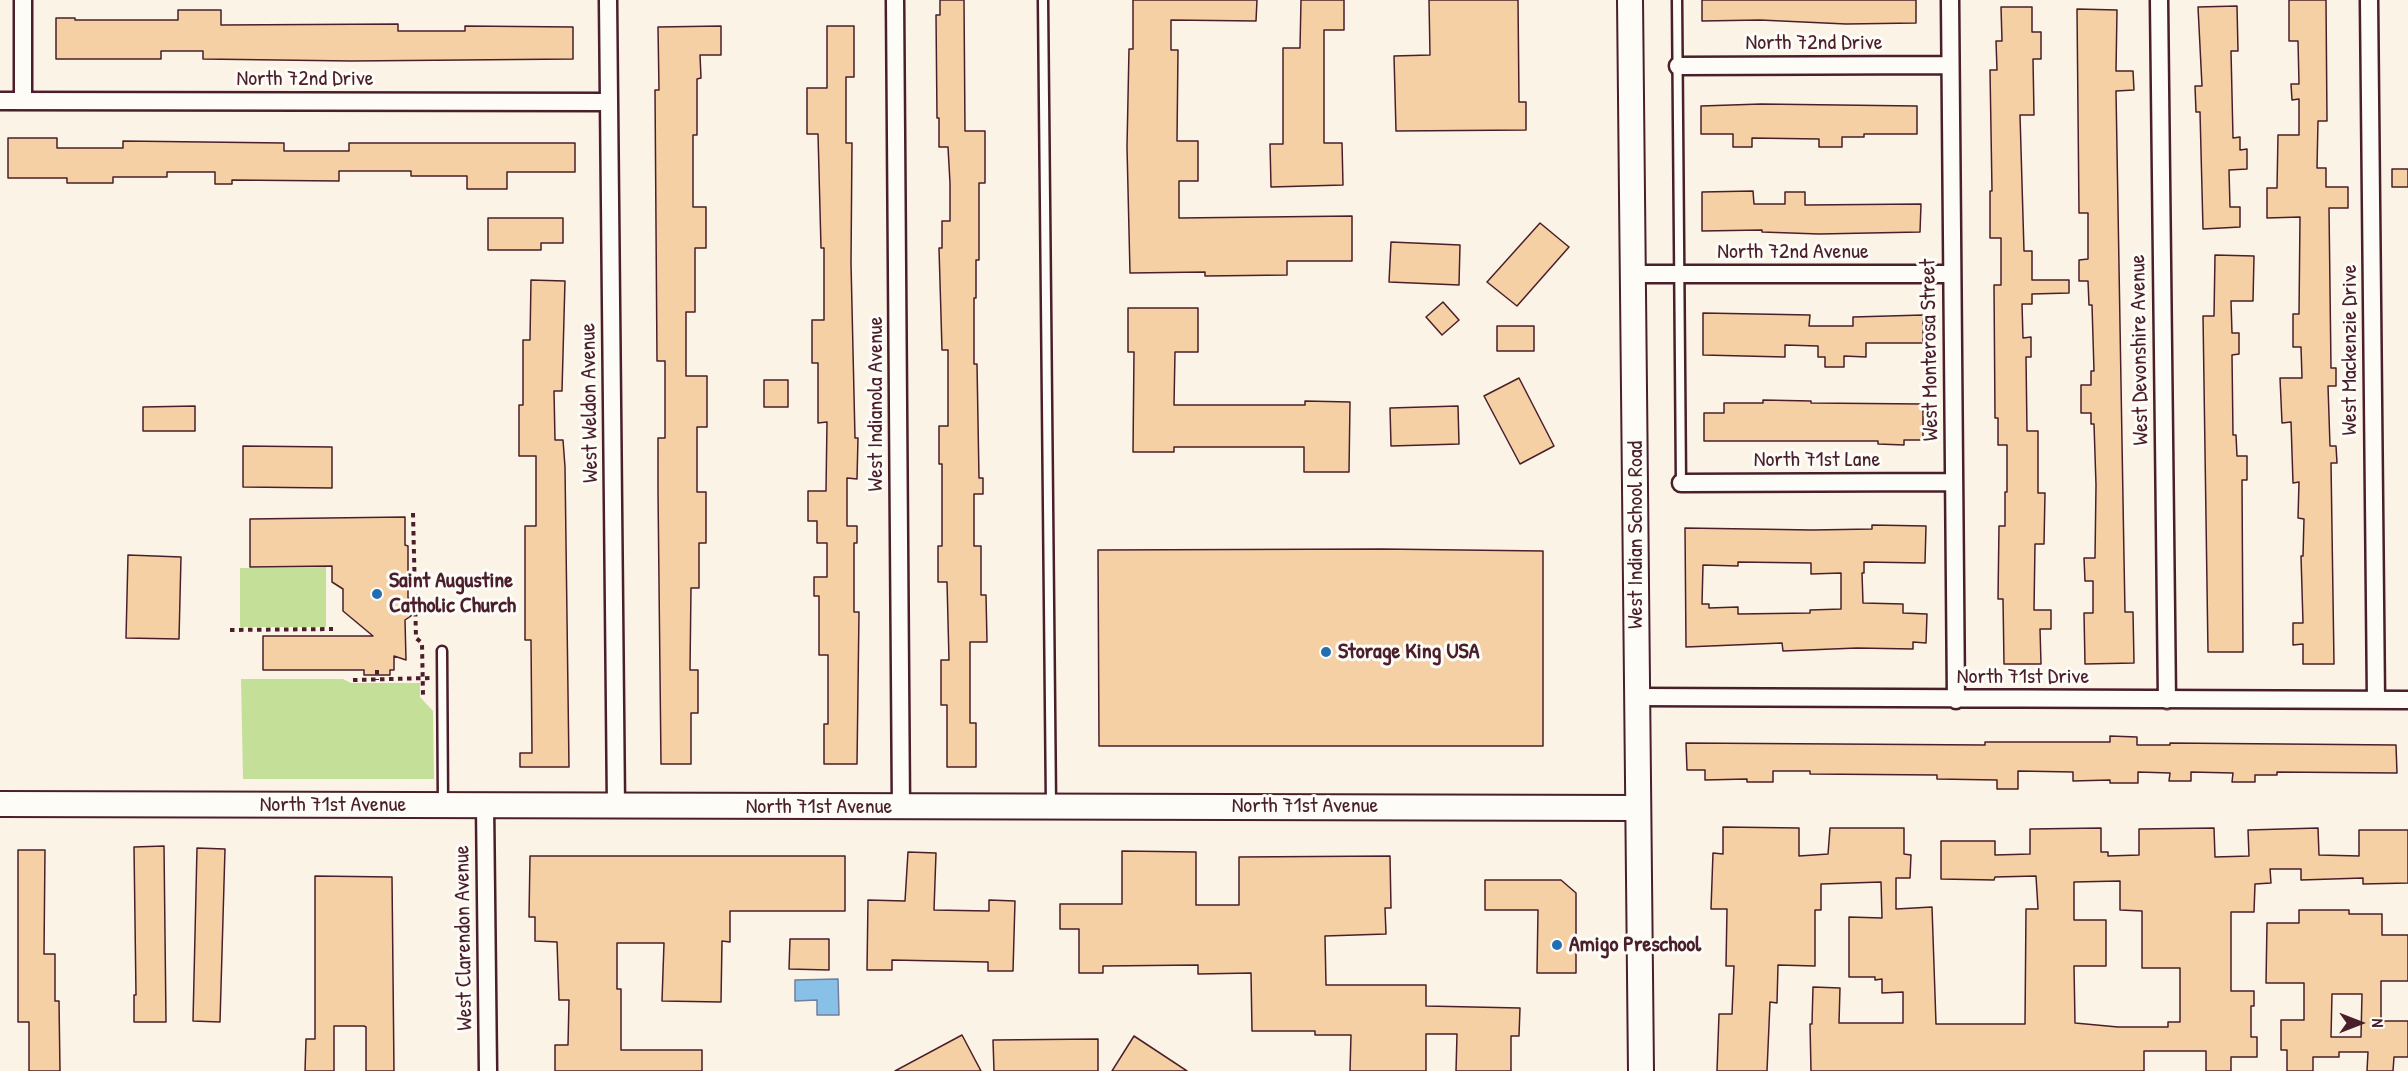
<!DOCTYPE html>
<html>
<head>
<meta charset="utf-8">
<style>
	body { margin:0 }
	#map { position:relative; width:2408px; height:1071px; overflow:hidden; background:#fcf3e7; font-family:"Patrick Hand",sans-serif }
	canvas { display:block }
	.north { position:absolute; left:2330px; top:993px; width:60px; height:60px; -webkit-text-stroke:4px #fdfcf7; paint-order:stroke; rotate:90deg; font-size:16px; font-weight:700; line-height:24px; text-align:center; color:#4a1f2b }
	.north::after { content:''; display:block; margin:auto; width:21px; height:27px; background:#4a1f2b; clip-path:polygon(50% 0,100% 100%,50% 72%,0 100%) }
</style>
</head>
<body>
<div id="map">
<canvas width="2408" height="1071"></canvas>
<div class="north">N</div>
</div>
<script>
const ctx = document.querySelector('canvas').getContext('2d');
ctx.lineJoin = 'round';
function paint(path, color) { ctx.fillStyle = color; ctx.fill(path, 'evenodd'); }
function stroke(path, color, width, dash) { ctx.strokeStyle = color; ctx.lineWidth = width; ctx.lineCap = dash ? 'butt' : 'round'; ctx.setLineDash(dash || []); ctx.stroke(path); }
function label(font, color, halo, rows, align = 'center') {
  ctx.font = font + ' "Patrick Hand",sans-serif'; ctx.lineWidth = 6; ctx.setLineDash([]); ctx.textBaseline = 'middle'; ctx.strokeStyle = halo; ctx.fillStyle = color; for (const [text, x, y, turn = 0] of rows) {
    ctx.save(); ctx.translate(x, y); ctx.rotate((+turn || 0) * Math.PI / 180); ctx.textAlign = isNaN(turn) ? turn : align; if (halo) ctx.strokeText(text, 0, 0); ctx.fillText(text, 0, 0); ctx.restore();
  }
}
paint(new Path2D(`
	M326 567V627H240V568Z
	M241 679H343L351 683H420V697L433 711 434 779H243Z`), '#c4df97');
const water = new Path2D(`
	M838 979 839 1015H817V1000L795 1001V980Z`);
paint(water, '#89c0e7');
stroke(water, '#70809c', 1.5);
const building = new Path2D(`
	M940 0H964L965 131H985V183H979V260H976V298H974V364H977L979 478H983V494H974V546H981V595H986L987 642H970V723H976V767H947V705H941V660H949L947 582H938V546H942V464H939V426H948V350H942L939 248H942V221H950V183L948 147H939V118H937L936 15H940Z
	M1133 0H1257L1256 21 1171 20V50H1178L1177 141H1198V181H1179V218L1352 216V261H1287V275L1205 276V272L1130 273 1127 147 1129 49H1133Z
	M1301 0H1344V30H1324V143H1342L1343 185 1271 187 1270 144H1283V48H1300Z
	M1429 0H1518L1519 102H1526V130L1396 131 1394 56 1430 55Z
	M1702 0H1916V23L1846 24 1760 20 1702 21Z
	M2289 0H2326L2327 121H2318L2317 168H2326V187H2348V208H2329L2331 368H2336V386H2328L2330 446H2336L2337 463H2331L2334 664H2303V644L2293 645V623H2303L2301 556H2303L2304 519 2298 518 2299 482 2293 483 2291 422 2282 423 2280 378H2302L2301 347H2293V314H2299L2300 217 2267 218V188H2277L2278 135H2299V99L2292 100 2291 84H2299L2298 41H2289Z
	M2237 6 2238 51H2231L2233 138 2240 137V150L2247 149V169L2229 170 2230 207H2240V227L2203 229 2200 112H2196L2195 86H2202L2198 7Z
	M2001 7H2032V32H2041V59H2033L2034 115H2020L2024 251H2032V280H2069V293L2032 294V304H2022L2023 338 2031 337V357H2026L2027 431H2038V493H2045L2044 544H2035L2034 610H2051V629H2040L2041 664H2004L2003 599H1998L1999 526H2005V492H2007V445H1998V418H1995L1994 285H2001V238H1990V191H1992L1990 70H1997L1996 41H2002Z
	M2077 9 2117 10 2116 71H2133L2134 90 2116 91 2124 558 2125 612H2133L2134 663 2085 664 2084 613H2093V581H2085L2084 558H2095L2096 485 2094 424H2091V413H2081V385H2091V371H2094L2092 305H2089L2088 281H2079V260L2088 259V213H2079Z
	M178 10H221V25L398 24V31H465V26L573 27V59L352 61 203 59V51H161V59H56V18H75V20H178Z
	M721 26V55H700L701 78 697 79V135H693V207H706V248H695V312H686V376H707V427H697V492H706V543H699V588H691L690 670H698V713H691V764H661L658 492V438H665V361H657L655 90H659L658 27Z
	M827 26H854V77H846V143H852L851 263 855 438H858L857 479 847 478V526H857V543H854V612H859L857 764H824V724H828V655H819V596H814V577H827V543H817V521H808V491H826L827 422 818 423V363H812V320H824V248H821L818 134H807V88H827Z
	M1761 104 1917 106V134H1864V137H1842V147H1819V139L1752 138V147H1733V134H1701V106Z
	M8 138H57V148H123V141L284 143V151H349V143H575V172H507V189H467V176H411V171H339V181L232 180V184H215V172H167V177H113V183H67V178H8Z
	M2392 169H2408V187H2392Z
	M1753 191 1754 204H1785V192H1805V205L1921 204 1920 232 1819 234 1762 232V230L1702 231V192Z
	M488 218H563V243H541V250H488Z
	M1540 223 1569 247 1517 306 1487 282Z
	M1391 242 1460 245 1459 285 1389 282Z
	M2215 255 2254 256 2253 301H2231L2232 333H2239V354L2232 355 2233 435H2236L2237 456H2247V480H2242L2243 652H2208L2203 316H2214Z
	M531 280 565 281 562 391H554L555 440H563L565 467 569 767H520V753H532L531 640H525V526H536V456H519V405H523V340H530Z
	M1443 302 1459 320 1442 335 1426 317Z
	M1128 308H1198V352H1175L1174 405H1305V401L1350 402 1349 472H1304V447H1174V452H1133L1134 352H1128Z
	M1703 313 1810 315 1809 326H1853V317L1923 315V343H1866V357L1844 356V367H1825V357H1818V346L1785 345V357L1703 355Z
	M1497 326H1534V351H1497Z
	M1519 378 1554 446 1520 464 1484 396Z
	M764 380H788V407H764Z
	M1763 400 1811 401V403L1923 404V440H1904V445L1878 444V441H1704V413H1724V403H1763Z
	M195 406V431H143V407Z
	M1458 406 1459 444 1391 446 1390 408Z
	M243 446 332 447V488L243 487Z
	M405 517V545L408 546V598L411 599V616L405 620 406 660 394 656V670H390V675H364V670H263V636H373L343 611V589L332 582V566L250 567V519Z
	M1872 525 1926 526 1925 563 1864 562V573H1862L1863 603 1903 604V613L1927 614 1926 643 1913 642V649L1857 648 1783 651 1782 643 1686 647 1685 528 1813 530 1872 529ZM1738 562 1811 563V574L1841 573V609L1810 610V613L1738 614V607L1709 608V604H1702L1703 565 1738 566Z
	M1382 549 1543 551V746H1099L1098 550Z
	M128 555 181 557 179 639 126 638Z
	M2110 736 2137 737V745H2170V743L2396 745 2397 773 2277 772V775H2255V782H2232L2233 773 2191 772V781H2169L2170 773 2138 772V783H2110V780L2073 781V772L2018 771V789H1997V780L1937 779V775L1810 774V771H1773V782H1747V779L1705 780V770H1687L1686 743 1985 745V742H2110Z
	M1723 827 1799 828V856L1828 854 1830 828H1904V854L1911 855 1910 878H1896V909L1932 907 1936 1024H2025L2026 909H2038L2036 876 1995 877 1994 880 1941 879V841H1995V855L2030 854V829L2101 828V852H2108V856L2139 855V829L2214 828 2215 857 2249 856 2248 830 2318 828 2319 855 2359 856V830H2408V883L2363 884V878L2301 880V869H2270L2271 883 2255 884 2254 912H2231V991H2254V1006H2251V1037H2257V1057H2231V1071H2206V1051H2144V1071H1811L1810 1024H1812L1813 987 1840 988 1839 1023H1903V992L1882 993V979L1875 980V977H1849V917L1882 918 1881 882 1821 884V910H1815V966L1778 965 1777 1003 1770 1002 1767 1071H1717L1719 1014H1732L1734 966H1726L1727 909H1711L1713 853 1723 854ZM2120 881V910L2142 911V968H2180V1022H2168V1027H2118L2075 1023 2074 966H2106V920H2074V882Z
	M164 846 166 1022H134V995H136L134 847Z
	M197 848 225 849 220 1022 193 1021Z
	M18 850H45L44 954H55V1001H59L60 1071H29V1022H18Z
	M1122 851 1196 852V905H1239V857L1390 856 1391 908H1385L1386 934 1325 936 1326 985H1426V1006L1520 1008 1519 1036H1511V1071H1456L1457 1034H1426V1071H1350L1351 1035H1315V1031H1252L1251 973 1198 974V965L1103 966V973H1079V929H1060V904H1122Z
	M908 852 936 853 934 910 989 911V900L1015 901 1013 971H988V962L892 960V970H867L868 900 905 901Z
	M530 856H845V911H730V942L722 941 721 1002 662 1001 664 943H617V989H621V1050H702V1071H555V1045H568L569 1000H559L557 942 535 941V917H529Z
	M315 876 392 877 394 1071H366V1027L364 1026H334V1071H305L306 1039H315Z
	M1485 880H1561L1576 893V973H1537L1538 910H1485Z
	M2299 910H2349V914H2382V935H2408V981H2381V1021H2408V1057H2394L2393 1071H2367L2368 1052H2339V1057H2313V1071H2287V1050H2281V1020H2304V983H2266L2267 923H2299ZM2332 994H2362L2361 1037H2331Z
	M790 939H829V970L789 969Z
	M962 1035 981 1071H895Z
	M1134 1036 1187 1071H1112Z
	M1098 1039V1071H994L993 1040Z`);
paint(building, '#f6d0a5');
stroke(building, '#4a1f2b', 1.5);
const lane = new Path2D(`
	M1043 0 1051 805
	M1677 0 1681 483
	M442 651 443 804`);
const street = new Path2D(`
	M23 0V101
	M608 0 616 806
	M895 0 901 807
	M1950 0 1956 700
	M2159 0 2167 700
	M2369 0 2376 700
	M1678 66 1950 65
	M0 101 609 102
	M1634 274H1952
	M1681 483 1954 482
	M1637 697 2408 700
	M485 805 488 1071`);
const secondary = new Path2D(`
	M1630 0 1641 1071
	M0 804 1638 808`);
stroke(lane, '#4a1f2b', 13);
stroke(street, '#4a1f2b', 21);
stroke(secondary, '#4a1f2b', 28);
stroke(new Path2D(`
	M413 513 416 638 422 643 423 695
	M230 630 333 629
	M377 670V680
	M353 680 430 678`), '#4a1f2b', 4, [4.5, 4.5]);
stroke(lane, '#fdfcf7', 8);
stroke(street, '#fdfcf7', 16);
stroke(secondary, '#fdfcf7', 24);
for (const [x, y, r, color] of [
	[377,594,6,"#1f6fb2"],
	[1326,652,6,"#1f6fb2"],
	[1557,945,6,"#1f6fb2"]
]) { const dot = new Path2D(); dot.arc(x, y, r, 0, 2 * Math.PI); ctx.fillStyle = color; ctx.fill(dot); stroke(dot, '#fdfcf7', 2); }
label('22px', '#4a1f2b', '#fdfcf7', [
	["North 72nd Drive",1814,43],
	["North 72nd Drive",305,79],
	["North 72nd Avenue",1793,252],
	["West Monterosa Street",1930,350,-91],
	["West Devonshire Avenue",2140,350,-91],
	["West Mackenzie Drive",2350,350,-90],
	["West Weldon Avenue",590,403,-91],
	["West Indianola Avenue",876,404,-90],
	["North 71st Lane",1817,460],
	["West Indian School Road",1636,535,-90],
	["North 71st Drive",2023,677],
	["North 71st Avenue",333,805],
	["North 71st Avenue",1305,806],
	["North 71st Avenue",819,807],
	["West Clarendon Avenue",464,938,-91]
]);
label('bold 22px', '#4a1f2b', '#fdfcf7', [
	["Saint Augustine",389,581],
	["Catholic Church",389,606],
	["Storage King USA",1338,652],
	["Amigo Preschool",1569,945]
], 'left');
</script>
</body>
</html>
